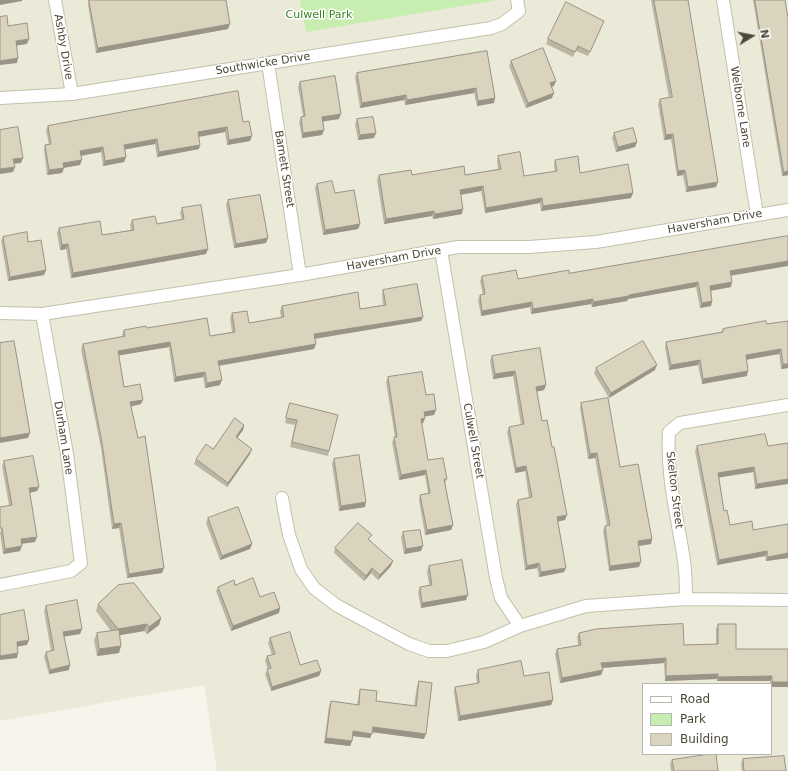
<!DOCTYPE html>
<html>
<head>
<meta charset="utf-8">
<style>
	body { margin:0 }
	#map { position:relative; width:788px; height:771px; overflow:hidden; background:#f7f5eb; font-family:"DejaVu Sans",sans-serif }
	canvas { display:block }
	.legend { position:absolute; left:642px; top:683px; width:130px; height:72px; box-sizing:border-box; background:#fff; border:1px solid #b7b6af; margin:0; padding:5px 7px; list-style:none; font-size:12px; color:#4c4837 }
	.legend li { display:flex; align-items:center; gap:8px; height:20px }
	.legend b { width:20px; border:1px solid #b7b6af }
	.north { position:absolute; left:732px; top:16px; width:40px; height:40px; -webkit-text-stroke:3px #fff; paint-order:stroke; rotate:80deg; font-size:11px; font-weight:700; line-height:16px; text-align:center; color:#4c4837 }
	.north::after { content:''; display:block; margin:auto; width:14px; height:18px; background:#4c4837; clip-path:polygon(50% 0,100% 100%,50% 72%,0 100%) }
</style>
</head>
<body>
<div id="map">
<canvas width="788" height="771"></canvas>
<ul class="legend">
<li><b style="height:5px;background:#fff"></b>Road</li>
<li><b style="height:11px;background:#c7eeb0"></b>Park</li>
<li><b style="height:11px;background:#dad4bf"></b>Building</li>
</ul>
<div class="north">N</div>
</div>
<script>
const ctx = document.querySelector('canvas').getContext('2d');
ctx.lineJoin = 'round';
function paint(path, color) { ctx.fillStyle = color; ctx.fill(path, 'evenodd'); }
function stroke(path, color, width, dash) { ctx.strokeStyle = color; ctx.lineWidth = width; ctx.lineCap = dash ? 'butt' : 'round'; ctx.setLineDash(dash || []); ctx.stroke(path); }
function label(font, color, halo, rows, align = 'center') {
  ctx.font = font + ' "DejaVu Sans",sans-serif'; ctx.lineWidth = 3; ctx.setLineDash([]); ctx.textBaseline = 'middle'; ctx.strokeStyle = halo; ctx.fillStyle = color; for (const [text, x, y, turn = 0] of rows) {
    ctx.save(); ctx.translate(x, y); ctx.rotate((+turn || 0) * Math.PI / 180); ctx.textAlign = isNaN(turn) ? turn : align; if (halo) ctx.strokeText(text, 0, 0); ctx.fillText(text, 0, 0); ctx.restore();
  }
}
paint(new Path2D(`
	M0 0H788V771H217L204 685 0 721ZM643 684H771V754H643Z`), '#ebe9d8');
paint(new Path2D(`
	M300 0H498L306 32Z`), '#c7eeb0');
const street = new Path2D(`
	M55 0 72 94
	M723 0 757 215
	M268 63 300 275
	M0 98 72 94 491 28 502 24 519 11 517 0
	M441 250 496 578 501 598 520 626
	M0 313 42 314 300 275 458 247H529L596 242 788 210
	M282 498 289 535 301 569 314 588 336 605 360 618 409 644 429 651H447L484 642 520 626 586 606 686 599 788 600
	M0 585 71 571 81 563 67 454 42 314
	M686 599C686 586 686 574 684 561 678 519 666 476 669 432L680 423 788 405`);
stroke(street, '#c4c0ac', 14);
stroke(street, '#fff', 12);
paint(new Path2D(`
	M89 0 228 29 96 53 88 5Z
	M651 0H688L716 187 686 192 683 175 677 176 671 139 664 140 658 104 660 99 669 98Z
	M753 0H785L788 18V175L782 176Z
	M604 21 588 56 576 51 573 57 546 44 548 39Z
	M487 51 495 98 494 103 477 106 474 93 405 105 404 100 360 108 355 77 357 73Z
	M511 61 554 86H552V98L526 108 509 66Z
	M300 82 339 119 323 121 324 130 322 135 302 138 299 122 301 117 303 116 298 87Z
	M357 119 374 138 358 140 355 124Z
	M243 122 250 141 227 145 225 132 199 137V149L157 157 155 144 124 149 126 157 124 162 103 166 101 152 81 156 80 165 64 168 62 173 47 175 44 150 45 145H49L46 130 48 126Z
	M614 133 637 142 635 147 616 152 612 138Z
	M498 156 524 176 555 172 554 165 555 160 631 198 541 211 540 203 485 213 481 191 461 195 462 214 433 219 432 216 384 224 377 180 379 175H465L498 169 497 161Z
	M317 184 335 193 360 224 358 229 323 235 315 188Z
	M228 200 266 243 234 248 226 205Z
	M182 208 206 254 71 278 66 249 60 250 57 233 59 228 102 235 131 230 130 225 132 220 157 224 182 220 180 213Z
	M3 237 28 242 46 270 44 275 8 281 1 241Z
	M569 273 731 276V287L711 291 712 301 711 306 700 308 696 287 628 299 627 301 592 307 591 304 531 314 530 307 481 316 478 300 480 295H483L480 281 482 276 518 279Z
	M383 290 423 317 421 321 315 339 314 349 219 366 220 385 205 388 203 377 174 382 169 347 119 355 124 387 141 404 131 406 164 568 162 573 127 578 119 528 112 529 101 448 81 349 83 344 123 337 122 335 124 330 147 328 210 336 232 332 230 318 232 313 249 323 281 318 280 311 282 306 360 309 383 305 382 295Z
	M788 321V368L781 369 779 354 746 360 747 376 702 384 698 365 669 370 665 347 666 342 721 332 723 329 767 324Z
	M492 356 546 385 544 390 537 391 542 421 565 520 558 521 566 568 564 572 539 577 537 568 525 570 516 504 518 500 529 498 525 471 515 473 507 432 509 427 521 425 513 376 493 379 490 361Z
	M596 368 655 370 609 398 594 373Z
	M388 377 426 395 434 415 424 416 425 418 423 423H421L428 460 447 479 445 483 453 525 451 530 425 535 419 500 420 495 428 493 425 475 399 480 392 442 395 437 386 382Z
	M290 403 329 451 328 456 290 447 295 425 285 423Z
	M581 403 620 467 652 539 651 544 639 546V567L609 571 603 531 605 526H607L595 458 588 459 580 408Z
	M244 425 243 430 237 438 252 449 250 454 227 487 194 464 196 459 213 449Z
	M788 443 755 489 753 472 719 477 724 511 730 525 753 530 788 524V558L766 561 765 556 717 565 695 451 697 446H768Z
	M334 459 365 507 339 511 332 464Z
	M4 461 39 487 37 491 30 493 35 542 21 544 20 551 3 554 0 533 9 505 2 466Z
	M208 518 252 544 250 549 220 560 206 523Z
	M403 532 421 551 404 554 401 537Z
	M370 540 391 566 378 580 371 573 364 581 334 553 335 548Z
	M429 566 466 600 421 608 418 592 420 587 429 585 427 571Z
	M235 585 260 597 279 613 231 631 216 591 218 587Z
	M98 604 161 618 159 625 147 634 144 631 120 635 119 653 97 656 94 640 97 633 111 631 96 611Z
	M46 606 82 629 80 634 64 636 69 670 49 674 44 657 46 652 51 651 44 611Z
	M718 624 736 649H788V687H771V684H770V681H717V679L665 681 664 663 602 668 603 670 601 675 560 683 555 654 557 649 578 645 577 637 579 633 684 645 716 644V629Z
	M270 638 300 665 321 671 319 676 271 691 265 674 268 669 265 661 267 656 272 655 268 643Z
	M478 670 524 676 553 700 551 705 458 721 454 692 455 687 477 684 476 675Z
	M419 681 424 739 372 732 370 738 353 736 352 741 350 746 324 743 329 706 331 701 357 705 359 694 360 689 376 701 414 706 417 686Z
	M743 759 786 771H742L741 764Z
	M672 760 718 771H671L670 764Z`), '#bbb6a4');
paint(new Path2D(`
	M0 0H22V1L0 5Z
	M230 24 228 29 96 53 98 48Z
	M29 39 27 44 14 46 16 41Z
	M18 58 17 63 0 65V61Z
	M556 81 554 86 548 88 550 83Z
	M476 88 474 93 405 105 407 100Z
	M554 93 552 98 526 108 528 103Z
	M406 95 404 100 360 108 362 103Z
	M495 98 494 103 477 106 478 101Z
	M341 114 339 119 320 122 322 117Z
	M227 127 225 132 197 137 198 132Z
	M324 130 322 135 302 138 303 133Z
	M376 133 374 138 358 140 360 135Z
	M673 134 671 139 664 140 666 135Z
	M252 136 250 141 227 145 229 140Z
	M157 139 155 144 122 150 124 145Z
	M637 142 635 147 616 152 618 147Z
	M200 145 199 149 157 157 159 152Z
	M103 147 101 152 79 156 80 151Z
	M126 157 124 162 103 166 105 161Z
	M23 158 21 163 12 164 13 159Z
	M82 160 80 165 61 168 63 163Z
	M15 167 13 172 0 174V169Z
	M64 168 62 173 47 175 49 170Z
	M685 170 683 175 677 176 678 171Z
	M788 171V175L782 176 784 172Z
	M718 182 716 187 686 192 688 187Z
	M483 186 481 191 458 195 460 190Z
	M633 193 631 198 541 211 543 206Z
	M542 198 540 203 485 213 486 208Z
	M463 209 462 214 433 219 435 214Z
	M434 211 432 216 384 224 386 219Z
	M360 224 358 229 323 235 325 230Z
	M268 238 266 243 234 248 236 244Z
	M68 244 66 249 60 250 62 245Z
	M208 249 206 254 71 278 73 273Z
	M788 261V266L729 276 730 271Z
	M46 270 44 275 8 281 10 277Z
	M698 282 696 287 628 299 627 301 592 307 593 302 629 295Z
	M732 282 731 287 708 291 710 286Z
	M593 299 591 304 531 314 533 309Z
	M712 301 711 306 700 308 702 303Z
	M532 302 530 307 481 316 482 311Z
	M423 317 421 321 312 339 314 334Z
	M170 342 169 347 116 356 118 351Z
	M316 344 314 349 216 366 218 361Z
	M781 349 779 354 744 360 746 355Z
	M700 360 698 365 669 370 671 365Z
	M783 364H788V368L781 369Z
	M657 365 655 370 609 398 611 393Z
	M515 371 513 376 493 379 495 374Z
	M748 371 747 376 702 384 703 379Z
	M205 372 203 377 174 382 176 377Z
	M222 380 220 385 205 388 207 383Z
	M546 385 544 390 535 392 536 387Z
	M143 400 141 404 129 407 130 402Z
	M436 410 434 415 422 417 424 412Z
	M425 418 423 423 419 424 421 419Z
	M244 425 243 430 234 442 236 437Z
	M30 433 28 438 0 443V438Z
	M252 449 250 454 227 487 228 483Z
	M597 453 595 458 588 459 590 454Z
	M526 466 525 471 515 473 516 468Z
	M754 467 753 472 716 478 718 473Z
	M426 470 425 475 399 480 401 475Z
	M788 479V484L755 489 757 484Z
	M39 487 37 491 27 493 29 488Z
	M366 502 365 507 339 511 341 506Z
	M567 515 565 520 555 522 557 517Z
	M121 523 119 528 112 529 114 524Z
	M453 525 451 530 425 535 427 530Z
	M37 537 35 542 19 544 21 539Z
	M652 539 651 544 636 546 638 541Z
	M252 544 250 549 220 560 222 556Z
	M22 546 20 551 3 554 5 549Z
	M423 546 421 551 404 554 406 549Z
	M767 551 765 556 717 565 719 560Z
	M788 553V558L766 561 768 557Z
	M393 561 391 566 378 580 380 575Z
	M641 562 639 567 609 571 610 566Z
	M539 563 537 568 525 570 527 566Z
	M164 568 162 573 127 578 129 574Z
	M372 568 371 573 364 581 366 576Z
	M566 568 564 572 539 577 541 572Z
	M468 595 466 600 421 608 422 603Z
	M280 608 279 613 231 631 233 626Z
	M161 618 159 625 147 634 149 627Z
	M147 624 144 631 115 636 118 629Z
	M82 629 80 634 62 637 63 632Z
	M29 640 27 645 15 647 17 642Z
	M121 646 119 653 97 656 99 649Z
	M18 653 17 658 0 660V656Z
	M666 658 664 663 600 668 601 663Z
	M70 665 69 670 49 674 50 670Z
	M603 670 601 675 560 683 562 678Z
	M321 671 319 676 271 691 272 687Z
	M718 674 717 679 665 681 666 676Z
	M772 676 770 681H717L718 677Z
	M772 682H788V687H771Z
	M553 700 551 705 458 721 460 716Z
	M373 727 426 734 424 739 371 732Z
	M353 731 372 734 370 738 352 736Z
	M326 738 352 741 350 746 324 743Z`), '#999486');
const building = new Path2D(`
	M89 0H226L230 24 98 48Z
	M654 0H688L718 182 688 187 685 170 678 171 673 134 666 135 660 99 672 97Z
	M755 0H785L788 18V171L784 172Z
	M566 2 604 21 590 52 578 46 575 52 548 39Z
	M7 16 8 26 27 23 29 39 16 41 18 58 0 61V17Z
	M543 48 556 81 550 83 554 93 528 103 511 61Z
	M487 51 495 98 478 101 476 88 407 100 406 95 362 103 357 73Z
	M335 76 341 114 322 117 324 130 303 133 301 117 305 116 300 82Z
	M238 91 243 122 249 121 252 136 229 140 227 127 198 132 200 145 159 152 157 139 124 145 126 157 105 161 103 147 80 151 82 160 63 163 64 168 49 170 45 145 51 144 48 126Z
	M373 117 376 133 360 135 357 119Z
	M18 127 23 158 13 159 15 167 0 169V130Z
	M633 128 637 142 618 147 614 133Z
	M520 152 524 176 557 171 555 160 578 156 580 173 628 164 633 193 543 206 542 198 486 208 483 186 460 190 463 209 435 214 434 211 386 219 379 175 411 170 412 175 464 166 465 175 501 169 498 156Z
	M332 181 335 193 354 190 360 224 325 230 317 184Z
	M260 195 268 238 236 244 228 200Z
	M201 205 208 249 73 273 68 244 62 245 59 228 100 221 102 235 134 230 132 220 155 216 157 224 184 219 182 208Z
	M27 232 28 242 41 240 46 270 10 277 3 237Z
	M788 236V261L730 271 732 282 710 286 712 301 702 303 698 282 629 295V296L593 302V299L533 309 532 302 482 311 480 295 485 294 482 276 516 270 518 279 569 270V273Z
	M417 284 423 317 314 334 316 344 218 361 222 380 207 383 205 372 176 377 170 342 118 351 124 387 140 384 143 400 130 402 138 438 145 436 164 568 129 574 121 523 114 524 102 443 83 344 125 336 124 330 146 326 147 328 207 318 210 336 235 332 232 313 247 311 249 323 284 317 282 306 358 292 360 309 386 305 383 290Z
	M766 321 767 324 788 321V364H783L781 349 746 355 748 371 703 379 700 360 671 365 666 342 723 332V329Z
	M14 341 30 433 0 438V343Z
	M643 341 657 365 611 393 596 368Z
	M540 348 546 385 536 387 542 421 547 420 552 447H554L567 515 557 517 566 568 541 572 539 563 527 566 518 500 532 497 526 466 516 468 509 427 524 424 515 371 495 374 492 356Z
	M422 372 426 395 434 394 436 410 424 412 425 418 421 419 428 460 443 458 447 479H444L453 525 427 530 420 495 430 493 426 470 401 475 394 437H397L388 377Z
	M608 398 620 467 638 464 652 539 638 541 641 562 610 566 605 526 610 525 597 453 590 454 581 403Z
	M290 403 338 415 329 451 292 442 297 420 286 418Z
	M235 418 244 425 236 437 252 449 228 483 196 459 206 444 213 449Z
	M765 434 768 446 788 443V479L757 484 754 467 718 473 724 511 727 510 730 525 752 521 753 530 788 524V553L768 557 767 551 719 560 697 446Z
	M359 455 366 502 341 506 334 459Z
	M33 456 39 487 29 488 37 537 21 539 22 546 5 549 2 528H0V507L12 505 4 461Z
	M238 507 252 544 222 556 208 518Z
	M358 523 372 535 368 539 393 561 380 575 372 568 366 576 335 548Z
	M420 530 423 546 406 549 403 532Z
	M462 560 468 595 422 603 420 587 432 585 429 566Z
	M253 578 260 597 274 592 280 608 233 626 218 587 234 580 235 585Z
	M134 583 161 618 149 627 147 624 118 629 98 604 118 585Z
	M77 600 82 629 63 632 70 665 50 670 46 652 54 650 46 606Z
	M24 610 29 640 17 642 18 653 0 656V615Z
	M683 624 684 645 718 644V624H736V649H788V682H772V676L718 677V674L666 676V658L601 663 603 670 562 678 557 649 581 645 579 633 596 629 654 625Z
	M119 630 121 646 99 649 97 633Z
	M290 632 300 665 317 660 321 671 272 687 267 669 271 668 267 656 275 654 270 638Z
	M521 661 524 676 549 672 553 700 460 716 455 687 479 683 478 670Z
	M419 681 432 683 426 734 373 727 372 734 353 731 352 741 326 738 331 701 359 705 360 689 377 691 376 701 416 706Z
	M710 754H716L718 771H674L672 760Z
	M784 756 786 771H744L743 759Z`);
paint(building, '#dad4bf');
stroke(building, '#999486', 1);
label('11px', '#368523', '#fff', [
	["Culwell Park",319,15]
]);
label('11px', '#4c4837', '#fff', [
	["Ashby Drive",63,47,80],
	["Southwicke Drive",263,64,-9],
	["Welborne Lane",740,107,81],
	["Barnett Street",284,169,81],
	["Haversham Drive",715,222,-10],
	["Haversham Drive",394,259,-10],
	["Durham Lane",63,438,81],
	["Culwell Street",473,441,80],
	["Skelton Street",674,490,83]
]);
</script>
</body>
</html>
